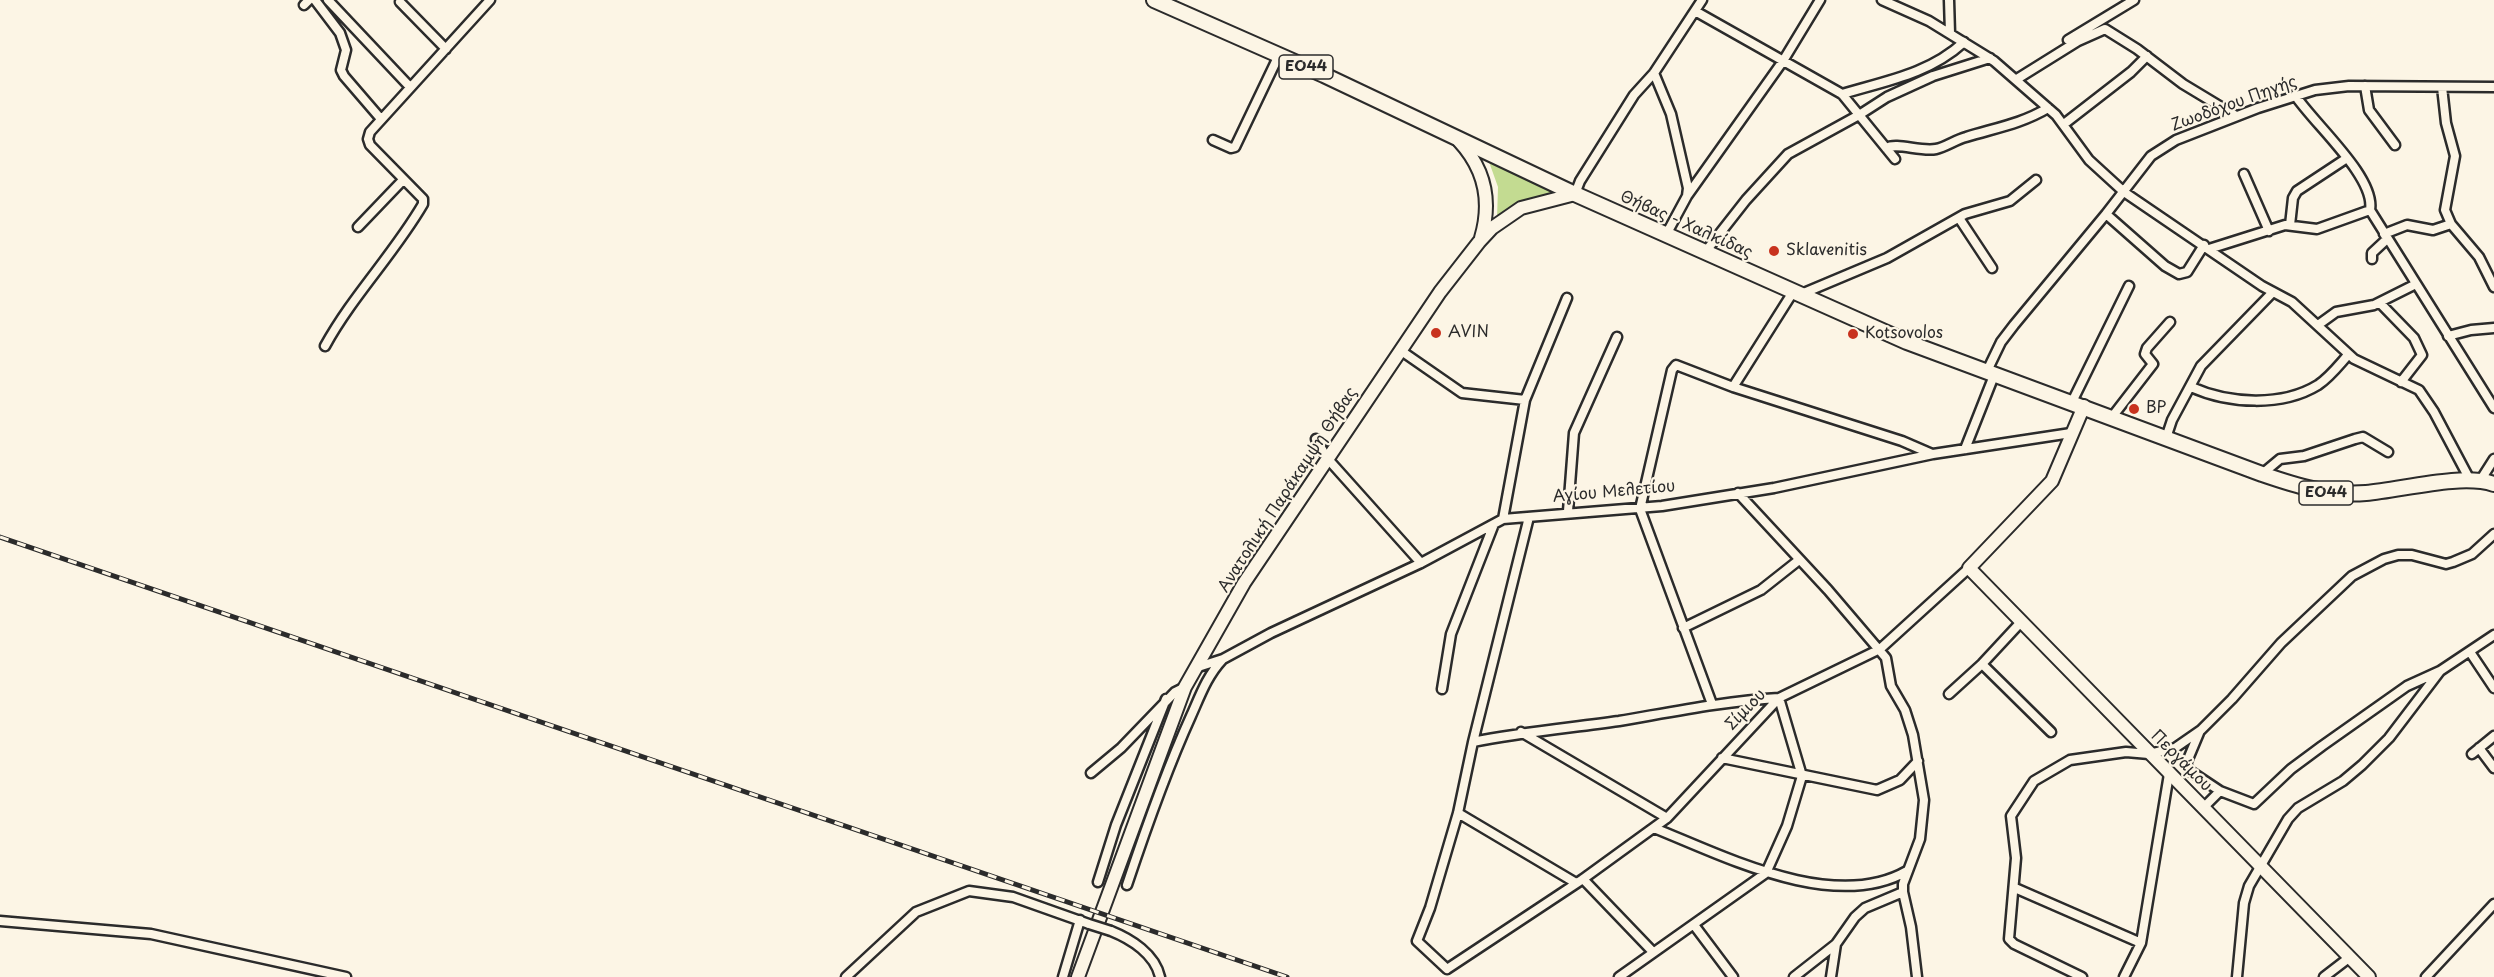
<!DOCTYPE html>
<html>
<head>
<meta charset="utf-8">
<style>
	body { margin:0 }
	canvas { display:block; background:#fcf5e5 }
</style>
</head>
<body>
<canvas width="2494" height="977"></canvas>
<script>
const ctx = document.querySelector('canvas').getContext('2d');
ctx.lineJoin = 'round';
function paint(path, color) { ctx.fillStyle = color; ctx.fill(path, 'evenodd'); }
function stroke(path, color, width, dash) { ctx.strokeStyle = color; ctx.lineWidth = width; ctx.lineCap = dash ? 'butt' : 'round'; ctx.setLineDash(dash || []); ctx.stroke(path); }
function label(font, color, halo, rows, align = 'center') {
  ctx.font = font + ' "Playpen Sans",sans-serif'; ctx.lineWidth = 4.5; ctx.setLineDash([]); ctx.textBaseline = 'middle'; ctx.strokeStyle = halo; ctx.fillStyle = color; for (const [text, x, y, turn = 0] of rows) {
    ctx.save(); ctx.translate(x, y); ctx.rotate((+turn || 0) * Math.PI / 180); ctx.textAlign = isNaN(turn) ? turn : align; if (halo) ctx.strokeText(text, 0, 0); ctx.fillText(text, 0, 0); ctx.restore();
  }
}
paint(new Path2D(`
	M1488 159 1557 193 1526 200 1497 219 1498 187Z`), '#c3db91');
const street = new Path2D(`
	M315 0 340 33 346 50 341 70 344 76 381 119
	M328 0 410 87
	M1882 0 1929 21 1994 61 2056 115 2089 160 2124 192 2262 286 2292 302 2354 359 2419 390 2434 412 2470 480
	M1949 0 1950 33
	M400 2 446 49
	M304 5 309 0
	M1695 11 1842 94 1895 159
	M2068 40 2134 0
	M1654 73 1671 114 1688 188 1687 196 1667 233
	M2017 79 2078 41 2105 29 2137 49 2183 84 2236 116
	M2365 86 2369 110 2395 145
	M2442 87 2446 123 2455 156 2445 210 2451 224 2479 257 2494 287
	M1842 94C1886 81 1929 74 1964 42
	M2295 95C2313 123 2376 177 2370 210
	M2064 124 2131 72 2147 56
	M1213 140 1231 148 1235 147 1279 55
	M1886 148C1897 142 1920 152 1936 149 1946 147 1955 140 1966 137 1995 128 2021 124 2048 108
	M2244 174 2269 231
	M1575 194 1580 181 1634 95 1654 73 1702 0
	M1687 196 1783 61 1820 0
	M2106 214 2165 266 2179 274 2187 272 2204 245
	M1959 218 1992 268
	M2290 225 2293 198 2297 191 2347 158
	M358 227 403 180
	M2384 234 2407 225 2433 230 2451 224
	M2209 249 2285 225 2317 229 2370 210 2494 408
	M1706 251 1746 200 1788 154 1859 115 1887 97 1933 76 1990 58
	M2372 259V253L2387 239
	M1799 295 1887 258 1965 214 2010 201 2036 180
	M2380 303 2414 338 2422 355 2401 382
	M2318 325 2336 312 2374 305 2416 284
	M2448 336 2471 330 2494 328
	M325 346C353 295 394 254 423 204V199L370 145 368 139 370 132 490 0
	M1400 350 1462 393 1525 400
	M1987 371 2001 342 2014 325 2106 214 2151 156 2176 140 2258 108 2315 90 2349 86 2494 87
	M1733 387 1793 292
	M2191 387C2229 404 2282 407 2318 385 2330 377 2339 365 2348 355
	M2072 402 2129 286
	M2112 417 2153 364 2145 354 2147 348 2170 322
	M2166 438 2172 420 2201 366 2273 292
	M1316 439 1327 458 1421 563
	M1965 449 1995 373
	M2262 474 2280 459 2304 456 2355 439 2363 437 2388 452
	M2480 481 2494 459
	M1738 493 1828 590 1886 658 1891 686 1905 710 1913 735 1924 800 1920 839 1903 884V892L1911 927 1917 977
	M1568 511 1574 433 1617 337
	M1503 519 1525 400 1567 298
	M1683 628 1761 590 1799 560
	M2470 652 2494 688
	M1982 664 2051 732
	M1195 668 1223 659 1271 633 1421 563 1503 519 1662 506 1774 488 1933 454 2071 433
	M1442 689 1451 634 1494 524
	M1949 694 1982 664 2021 622
	M1712 704 1640 509 1672 370 1676 365 1733 387 1902 441 1932 454
	M1521 732 1667 818
	M2199 733 2186 764 2190 771 2220 791
	M1473 742 1529 517
	M2479 748 2494 768
	M2472 754 2494 736
	M1722 758 1877 790 1900 780 1918 761
	M1091 773 1121 748 1175 692 1185 687
	M2204 807 2220 791 2254 804 2291 769 2322 746 2407 686 2440 671 2494 635
	M1458 813 1576 883
	M1654 828C1724 856 1834 913 1907 871
	M1583 879 1653 952
	M1098 882 1116 825 1166 699
	M1127 885C1146 828 1166 771 1191 716 1200 696 1207 676 1222 660
	M2015 888 2141 943
	M0 921 151 934 346 977
	M1694 925 1733 977
	M1111 931C1131 939 1155 954 1160 977
	M1447 969 1417 941 1430 908 1458 813 1473 742C1522 732 1570 728 1619 721 1672 712 1725 701 1779 698L1802 776 1787 826 1766 873 1619 977
	M1447 969 1583 879 1667 818 1779 698 1880 649 1969 568
	M846 977 916 912 969 891 1013 897 1089 924
	M1063 977 1080 920
	M1794 977 1836 944 1855 917 1865 908 1903 892
	M1831 977 1836 944
	M2082 977 2014 944 2009 939 2016 858 2011 816 2034 781 2070 760 2126 752 2149 754 2175 748 2201 730 2232 699 2281 643 2352 576 2384 559 2398 555H2412L2446 564 2453 562 2472 554 2494 534
	M2124 977 2141 943 2169 774
	M2237 977 2244 903 2249 886 2288 819 2298 808 2343 781 2362 765 2389 738 2440 671
	M2324 977 2350 957
	M2426 977 2494 904`);
const secondary = new Path2D(`
	M1459 141C1485 169 1492 201 1481 238
	M2084 406 2052 481 1969 568 2369 977
	M1078 977 1185 687 1244 583 1440 292 1479 242 1492 228 1521 208 1575 194`);
const primary = new Path2D(`
	M1154 0 1324 75 1575 194 1907 342 2262 474C2297 486 2328 496 2366 493 2402 490 2461 473 2494 484`);
stroke(street, '#2b2b2b', 13);
stroke(secondary, '#2b2b2b', 16);
stroke(primary, '#2b2b2b', 18);
stroke(street, '#fcf5e5', 8);
stroke(secondary, '#fcf5e5', 12);
stroke(primary, '#fcf5e5', 14);
const rail = new Path2D(`
	M0 537 1287 977`);
stroke(rail, '#2b2b2b', 5);
stroke(rail, '#fcf5e5', 3, [9]);
const streetBridge = new Path2D(`
	M1089 924 1111 931`);
stroke(streetBridge, '#2b2b2b', 13, []);
stroke(streetBridge, '#fcf5e5', 8);
for (const [x, y, r, color] of [
	[1774,251,6,"#c8321e"],
	[1436,333,6,"#c8321e"],
	[1853,334,6,"#c8321e"],
	[2134,409,6,"#c8321e"]
]) { const dot = new Path2D(); dot.arc(x, y, r, 0, 2 * Math.PI); ctx.fillStyle = color; ctx.fill(dot); stroke(dot, '#fcf5e5', 2); }
for (const [x, y, w] of [
	[1306,67,54],
	[2326,493,54]
]) { const box = new Path2D(); box.roundRect(x - w / 2, y - 12, w, 24, 4.5); ctx.fillStyle = '#fcf5e5'; ctx.fill(box); stroke(box, '#2b2b2b', 1.5); }
label('bold 15px', '#2b2b2b', null, [
	["ΕΟ44",1306,67],
	["ΕΟ44",2326,493]
]);
label('16px', '#2b2b2b', '#fcf5e5', [
	["Ζωοδόχου Πηγής",2234,104,-20],
	["Θήβας - Χαλκίδας",1686,225,24],
	["Ανατολική Παράκαμψη Θήβας",1288,490,-57],
	["Αγίου Μελετίου",1614,492,-5],
	["Σίμιου",1746,710,-46],
	["Περγάμου",2181,761,45]
]);
label('16px', '#2b2b2b', '#fcf5e5', [
	["Sklavenitis",1786,251],
	["AVIN",1448,333],
	["Kotsovolos",1865,334],
	["BP",2146,409]
], 'left');
</script>
</body>
</html>
